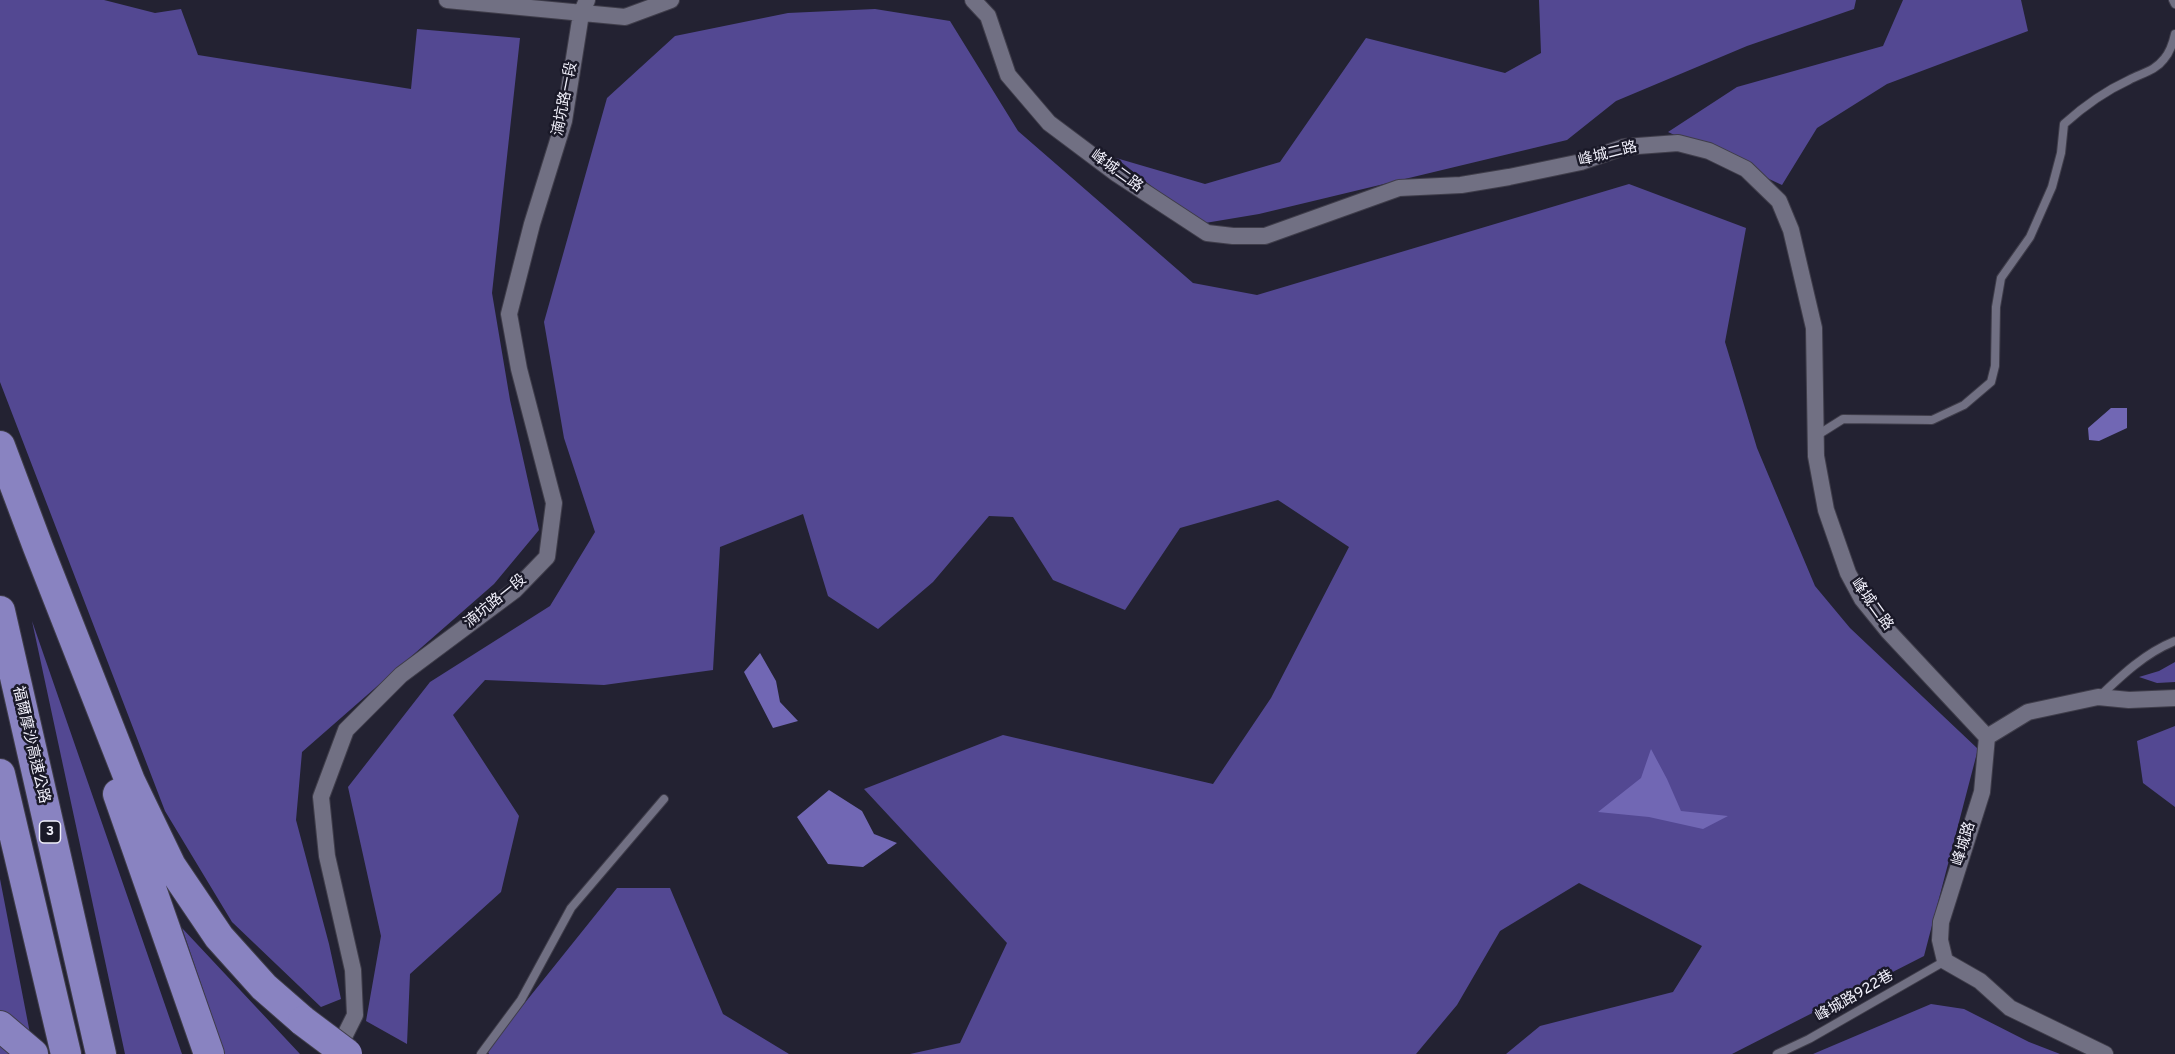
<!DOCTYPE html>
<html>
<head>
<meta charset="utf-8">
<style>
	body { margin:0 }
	canvas { display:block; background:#232232 }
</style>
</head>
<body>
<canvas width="2175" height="1054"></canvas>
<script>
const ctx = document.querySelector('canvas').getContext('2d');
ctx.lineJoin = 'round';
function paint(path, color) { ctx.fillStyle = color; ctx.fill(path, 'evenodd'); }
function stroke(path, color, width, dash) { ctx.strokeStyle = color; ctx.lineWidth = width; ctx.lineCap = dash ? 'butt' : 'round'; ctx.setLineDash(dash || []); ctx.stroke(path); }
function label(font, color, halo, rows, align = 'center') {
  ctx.font = font + ' Overpass,"Noto Sans TC",sans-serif'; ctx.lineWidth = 5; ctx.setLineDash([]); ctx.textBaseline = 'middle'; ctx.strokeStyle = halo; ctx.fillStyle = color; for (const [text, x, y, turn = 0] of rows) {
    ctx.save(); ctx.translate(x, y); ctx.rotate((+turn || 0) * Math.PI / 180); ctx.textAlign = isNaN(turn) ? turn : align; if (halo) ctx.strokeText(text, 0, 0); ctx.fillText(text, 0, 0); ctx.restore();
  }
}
paint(new Path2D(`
	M0 0H104L155 13 181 9 198 55 411 89 417 29 520 38 492 293 510 400 539 530 494 584 302 752 296 820 329 944 341 999 321 1007 232 922 165 811 0 382Z
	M1539 0H1856L1854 9 1747 46 1616 101 1567 140 1259 214 1199 224 1116 158 1205 184 1280 162 1366 38 1505 73 1541 53Z
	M1903 0H2021L2028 31 1887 84 1817 128 1782 185 1668 132 1737 87 1883 46Z
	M875 9 950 21 1018 131 1193 283 1257 295 1629 184 1746 228 1725 342 1757 448 1815 586 1850 628 1978 749 1924 956 1732 1054H1506L1540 1026 1673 992 1702 946 1579 883 1500 931 1457 1005 1416 1054H910L960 1043 1007 943 864 789 1003 735 1213 784 1271 698 1349 547 1278 500 1180 528 1125 610 1053 580 1013 517 989 516 933 582 878 629 828 596 803 514 720 547 713 670 604 685 485 680 453 715 519 816 501 892 410 974 407 1044 366 1021 381 936 348 787 430 682 550 606 595 532 564 438 544 322 607 98 675 36 788 13Z
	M32 621 182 1054H125Z
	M2175 662V682L2157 683 2139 677 2159 671Z
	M2175 726V807L2143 783 2137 741Z
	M0 879 34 1054H0Z
	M617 888H670L723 1014 789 1054H489L487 1050Z
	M182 928 300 1054H225Z
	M1931 1004 1964 1009 2029 1042 2060 1054H1813Z`), '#534892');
paint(new Path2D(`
	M2111 408H2127V428L2099 441 2089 440 2088 428Z
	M760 653 776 681 780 702 798 721 773 728 744 672Z
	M1651 749 1667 779 1681 811 1728 816 1703 829 1649 817 1598 812 1641 778Z
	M829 790 862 811 874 834 897 843 863 867 828 864 797 817Z`), '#7167b4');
const lane = new Path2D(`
	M2173 0 2175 4
	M1816 436 1843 419 1932 420 1964 405 1991 382 1995 366 1996 307 2001 278 2030 237 2052 187 2061 153 2064 124C2084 106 2105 91 2129 80 2142 73 2155 71 2164 59 2170 52 2173 43 2175 34
	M2099 697C2122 675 2145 653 2175 641
	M481 1054 521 1000 571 908 664 799
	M1777 1054 1809 1039 1945 961`);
const street = new Path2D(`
	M447 0 625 17 671 0
	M973 0 988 16 1008 75 1049 123 1117 174 1207 233 1233 236H1265L1399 188 1461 185 1509 177 1581 162 1624 147 1678 143 1709 151 1746 169 1779 201 1791 230 1814 328 1816 456 1826 510 1848 573 1862 599 1888 631 1987 737
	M336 1053 355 1015 353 970 327 856 321 797 346 730 401 675 515 590 547 557 554 503 519 369 509 314 532 224 564 121 581 14 587 0
	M2105 1054 2010 1008 1980 981 1945 961 1940 940 1941 922 1982 792 1987 737 2028 712 2098 697 2129 700 2175 698`);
const highway = new Path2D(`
	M0 446 38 547 130 781 171 866 219 937 264 987 303 1021
	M0 611 101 1054
	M0 774 66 1054
	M118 794 209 1054
	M0 1026 33 1054`);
stroke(lane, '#3f3d4a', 10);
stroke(street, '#3f3d4a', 18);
stroke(highway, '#3f3d4a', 32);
stroke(lane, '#717083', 8);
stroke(street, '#717083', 16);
stroke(highway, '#8983c1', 30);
const highwayBridge = new Path2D(`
	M303 1021 347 1054`);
stroke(highwayBridge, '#3f3d4a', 32, []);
stroke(highwayBridge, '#8983c1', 30);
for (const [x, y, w] of [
	[50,832,21]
]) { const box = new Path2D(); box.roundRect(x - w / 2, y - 11, w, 22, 4.5); ctx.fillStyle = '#1a1928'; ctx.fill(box); stroke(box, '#f0effa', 1.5); }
label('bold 14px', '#f0effa', null, [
	["3",50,832]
]);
label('15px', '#f0effa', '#1a1928', [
	["湳坑路一段",566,99,-79],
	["峰城二路",1608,155,-14],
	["峰城二路",1116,172,36],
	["湳坑路一段",496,602,-39],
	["峰城二路",1871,605,54],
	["福爾摩沙高速公路",30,745,77],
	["峰城路",1965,844,-73],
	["峰城路922巷",1855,997,-30]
]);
</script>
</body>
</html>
